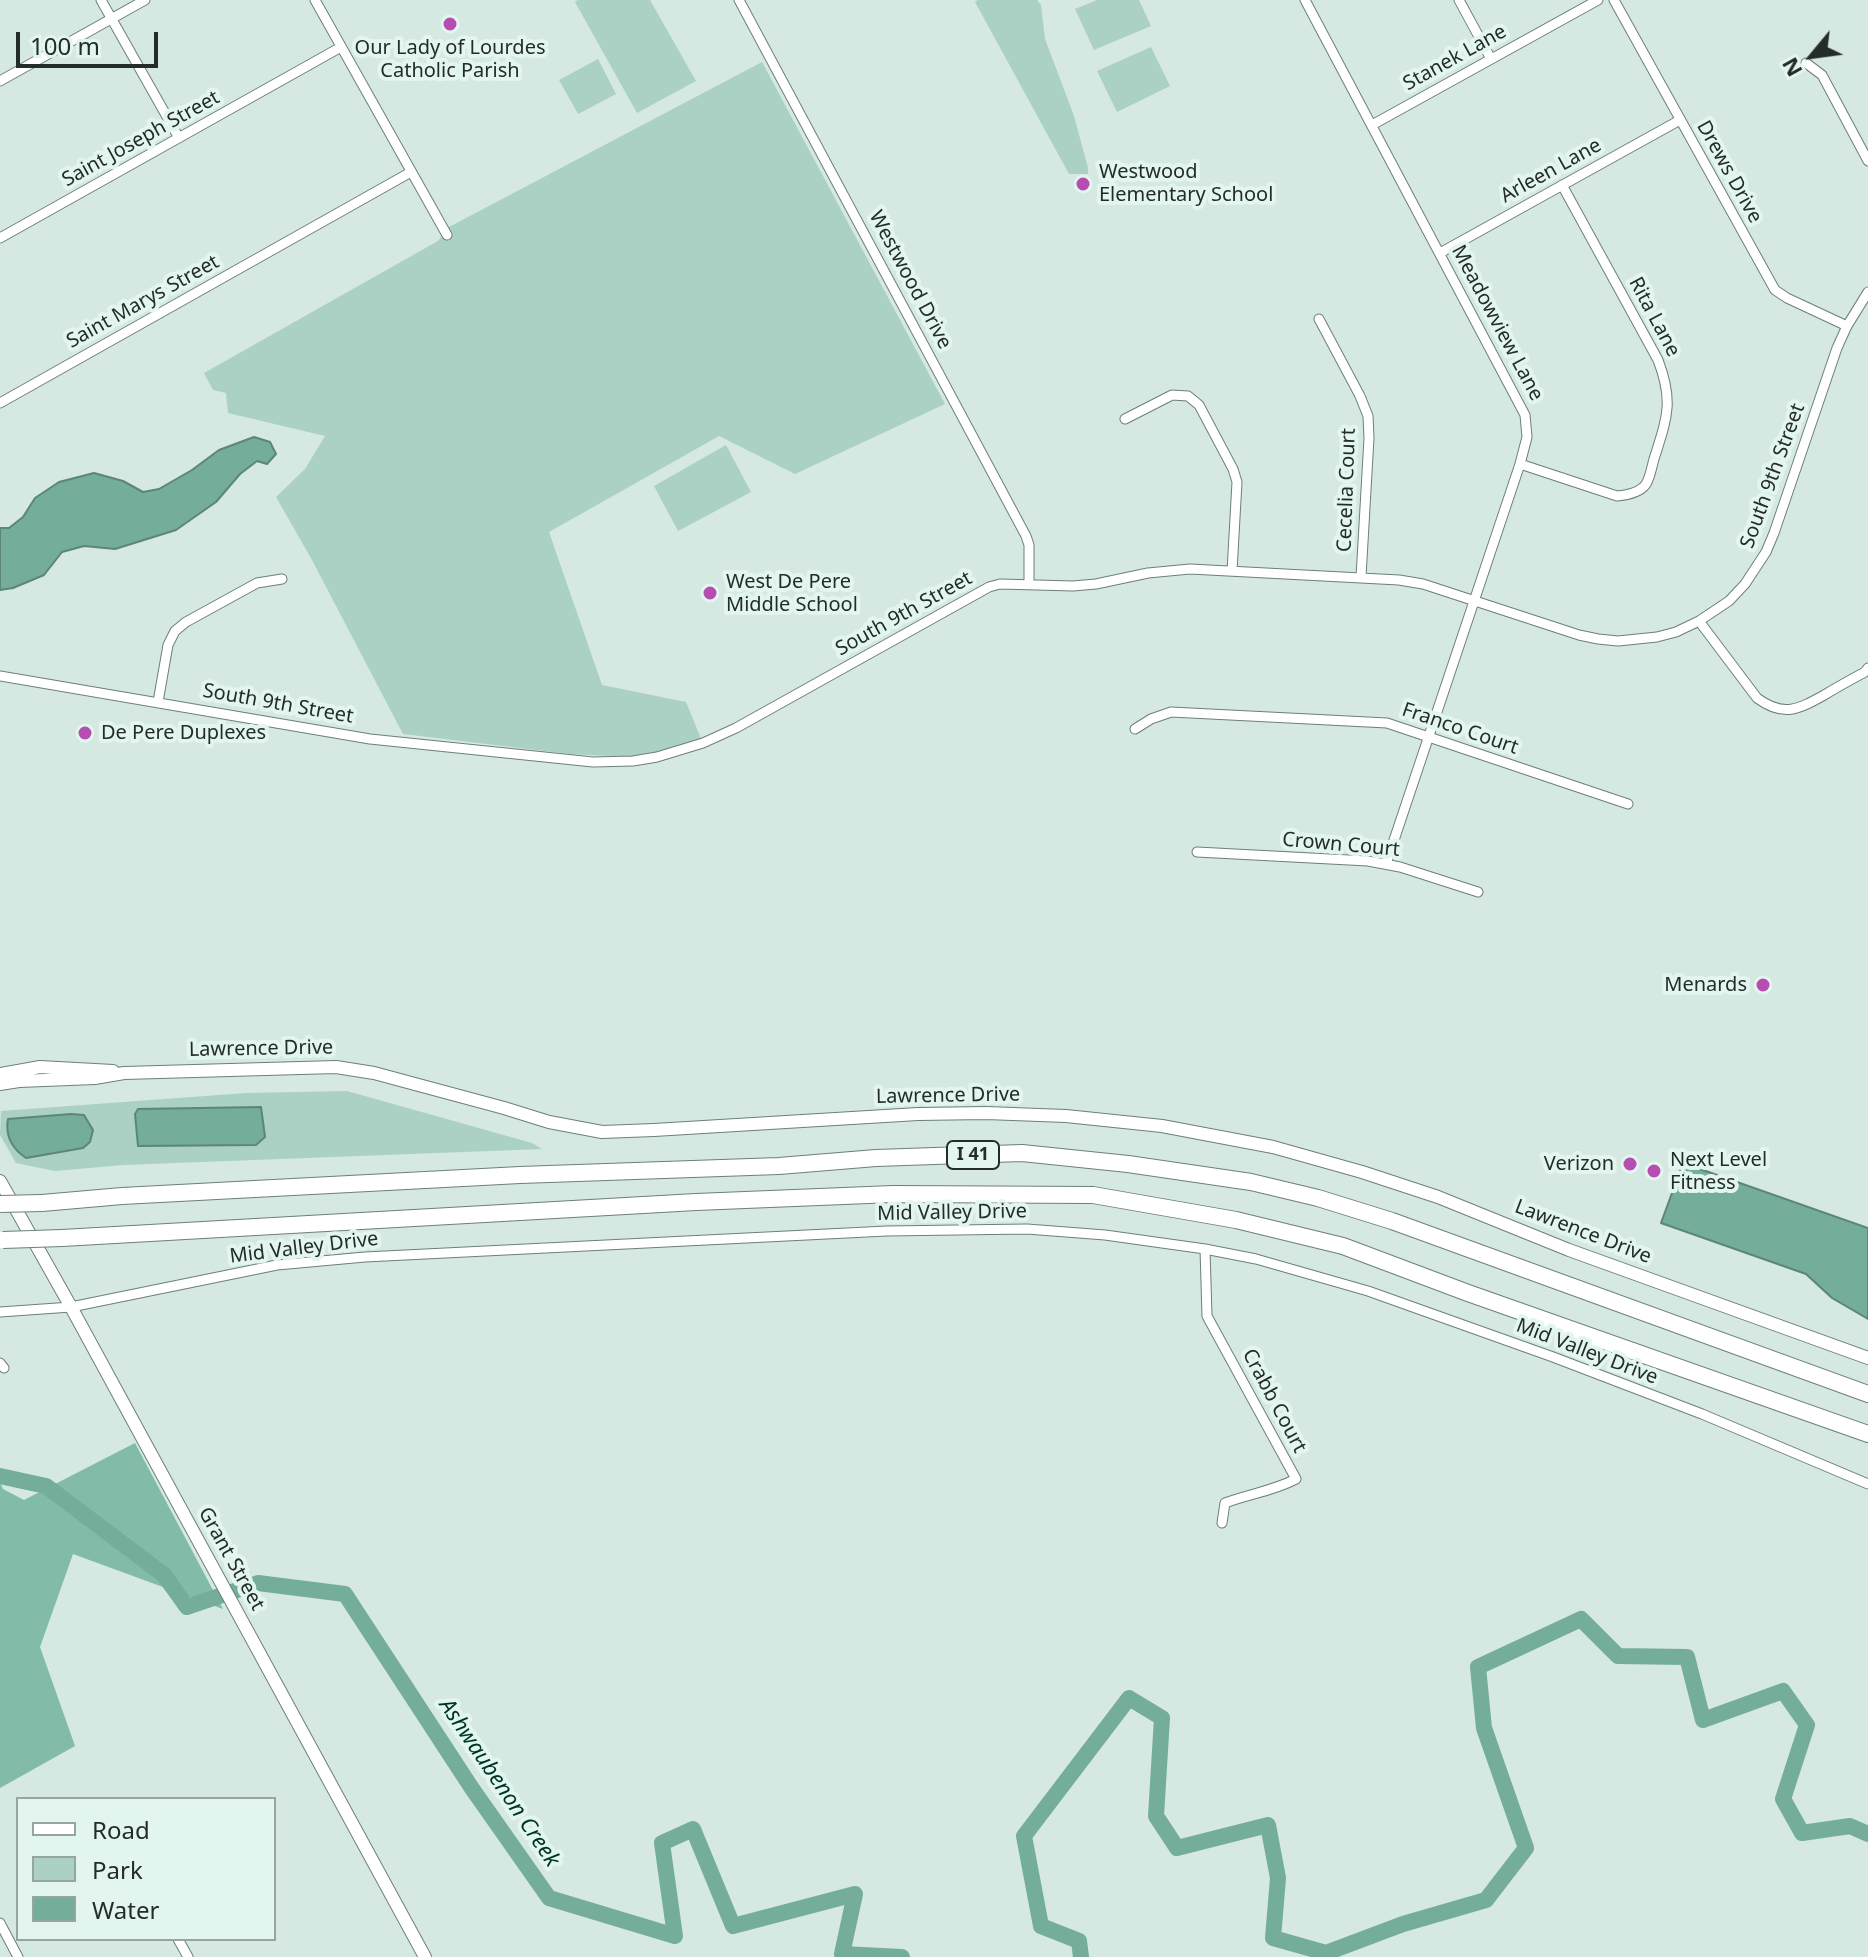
<!DOCTYPE html>
<html>
<head>
<meta charset="utf-8">
<style>
	body { margin:0 }
	#map { position:relative; width:1868px; height:1957px; overflow:hidden; background:#d5e8e1; font-family:"Noto Sans",sans-serif }
	canvas { display:block }
	.legend { position:absolute; left:16px; top:1797px; width:260px; height:144px; box-sizing:border-box; background:#e2f6ef; border:2px solid #96a5a0; margin:0; padding:10px 14px; list-style:none; font-size:24px; color:#242c29 }
	.legend li { display:flex; align-items:center; gap:16px; height:40px }
	.legend b { width:40px; border:2px solid #96a5a0 }
	.north { position:absolute; left:1772px; top:16px; width:80px; height:80px; -webkit-text-stroke:6px #e2f6ef; paint-order:stroke; rotate:241deg; font-size:22px; font-weight:700; line-height:32px; text-align:center; color:#242c29 }
	.north::after { content:''; display:block; margin:auto; width:28px; height:36px; background:#242c29; clip-path:polygon(50% 0,100% 100%,50% 72%,0 100%) }
	.scale { position:absolute; left:16px; top:32px; width:142px; height:36px; box-sizing:border-box; border:4px solid #242c29; border-top:0; padding-left:10px; font-size:24px; line-height:28px; white-space:nowrap; color:#242c29; -webkit-text-stroke:6px #e2f6ef; paint-order:stroke }
</style>
</head>
<body>
<div id="map">
<canvas width="1868" height="1957"></canvas>
<ul class="legend">
<li><b style="height:10px;background:#fff"></b>Road</li>
<li><b style="height:22px;background:#aad1c4"></b>Park</li>
<li><b style="height:22px;background:#74ad9a"></b>Water</li>
</ul>
<div class="north">N</div>
<div class="scale">100 m</div>
</div>
<script>
const ctx = document.querySelector('canvas').getContext('2d');
ctx.lineJoin = 'round';
function paint(path, color) { ctx.fillStyle = color; ctx.fill(path, 'evenodd'); }
function stroke(path, color, width, dash) { ctx.strokeStyle = color; ctx.lineWidth = width; ctx.lineCap = dash ? 'butt' : 'round'; ctx.setLineDash(dash || []); ctx.stroke(path); }
function label(font, color, halo, rows, align = 'center') {
  ctx.font = font + ' "Noto Sans",sans-serif'; ctx.lineWidth = 8; ctx.setLineDash([]); ctx.textBaseline = 'middle'; ctx.strokeStyle = halo; ctx.fillStyle = color; for (const [text, x, y, turn = 0] of rows) {
    ctx.save(); ctx.translate(x, y); ctx.rotate((+turn || 0) * Math.PI / 180); ctx.textAlign = isNaN(turn) ? turn : align; if (halo) ctx.strokeText(text, 0, 0); ctx.fillText(text, 0, 0); ctx.restore();
  }
}
paint(new Path2D(`
	M578 0H650L696 81 637 113 575 2Z
	M978 0H1037L1041 5 1045 39 1074 116 1088 168V174H1069L975 2Z
	M1097 0H1139L1151 26 1094 50 1075 9Z
	M1151 47 1170 86 1117 112 1097 71Z
	M598 59 616 94 578 114 559 80Z
	M762 62 945 404 795 474 719 436 549 532 602 685 686 702 702 741 657 754 631 757 570 754 403 734 312 560 276 497 305 469 325 436 228 413 226 393 213 390 204 373 438 241 449 227Z
	M726 445 751 492 678 531 654 486Z
	M347 1091 532 1143 542 1149 123 1165 55 1171 16 1163 0 1135 1 1111 246 1093Z`), '#aad1c4');
paint(new Path2D(`
	M135 1443 223 1609 73 1554 40 1647 75 1746 0 1788V1482L3 1489 24 1500Z`), '#82bba8');
const water = new Path2D(`
	M254 437 270 442 276 454 267 464 257 461 240 474 216 502 176 530 115 549 84 546 62 552 44 575 13 588 0 590V528H9L23 517 35 498 59 482 94 473 123 481 143 492 159 489 192 470 219 450Z
	M261 1107 265 1137 256 1145 138 1146 135 1114 138 1109Z
	M71 1114 84 1115 93 1130 90 1142 83 1148 26 1158C11 1148 5 1136 8 1119Z
	M1683 1163 1868 1228V1319L1832 1298 1806 1274 1661 1223Z`);
paint(water, '#74ad9a');
stroke(water, '#5c8678', 2);
stroke(new Path2D(`
	M0 1476 46 1486 164 1575 187 1607 258 1583 345 1594 471 1787 549 1898 675 1936 662 1843 693 1829 733 1926 855 1894 842 1954 902 1957
	M1081 1957 1079 1941 1041 1926 1024 1836 1129 1698 1162 1718 1156 1816 1177 1848 1268 1825 1278 1878 1273 1938 1326 1953 1403 1924 1486 1900 1526 1848 1484 1728 1478 1667 1581 1619 1618 1656 1687 1657 1703 1720 1783 1691 1807 1725 1783 1799 1802 1833 1850 1826 1868 1834`), '#74ad9a', 16);
const street = new Path2D(`
	M101 0 179 138
	M315 0 447 235
	M739 0 1026 536 1029 545V584
	M1305 0 1525 415 1527 437 1520 464 1386 864
	M1459 0 1491 59
	M1614 0 1775 290 1787 298 1847 326
	M1806 63 1822 75 1868 161
	M0 81 145 0
	M1372 125 1598 0
	M0 238 341 47
	M1440 253 1680 120
	M1319 319 1360 396 1368 416 1369 438 1361 577
	M0 403 411 172
	M1125 419 1172 395 1188 396 1199 405 1233 469 1237 482 1232 571
	M1520 464 1617 496C1627 495 1640 493 1646 484 1650 478 1652 466 1654 459 1667 418 1674 402 1658 360L1562 185
	M1699 621 1757 698C1784 718 1799 709 1826 694 1839 686 1852 679 1865 672L1868 668
	M0 676 370 739 593 762 633 761 657 757 703 743 736 728 989 587 1000 584 1073 586 1096 584 1148 573 1190 569 1399 580 1423 584 1579 635 1598 639 1618 641 1657 637 1676 632 1699 621 1729 601 1745 584 1766 552 1774 533 1837 348 1847 326 1868 292
	M158 702 168 645 175 631 186 622 257 583 282 579
	M1135 729 1151 719 1171 712 1387 723 1628 804
	M1197 852 1368 861 1400 867 1478 892
	M1205 1249 1207 1316 1296 1479C1273 1491 1249 1494 1225 1503L1222 1523
	M0 1312 71 1307 277 1265 365 1257 887 1231 1027 1229 1105 1235 1205 1249 1256 1259 1368 1291 1553 1357 1702 1414 1868 1484
	M0 1363 4 1368
	M0 1923 18 1957
	M178 1939 188 1957`);
const secondary = new Path2D(`
	M0 1074 40 1067 113 1071
	M0 1084 19 1081 95 1078 124 1073 336 1067 374 1073 504 1108 549 1122 602 1132 654 1130 918 1114 986 1113 1066 1116 1162 1126 1273 1147 1362 1172 1438 1197 1569 1250 1868 1358
	M0 1181 71 1307 425 1957`);
const highway = new Path2D(`
	M42 1203 122 1196 520 1175 779 1166 876 1158 1022 1153 1128 1164 1251 1182 1318 1198 1392 1221 1868 1394
	M62 1238 696 1202 893 1194 1093 1195 1236 1220 1343 1246 1468 1293 1868 1434`);
stroke(street, '#6d7f79', 11);
stroke(secondary, '#6d7f79', 14);
stroke(highway, '#6d7f79', 18);
stroke(street, '#fff', 9);
stroke(secondary, '#fff', 12);
stroke(highway, '#fff', 16);
const highwayBridge = new Path2D(`
	M0 1204 42 1203
	M3 1240 62 1238`);
stroke(highwayBridge, '#6d7f79', 18, []);
stroke(highwayBridge, '#fff', 16);
for (const [x, y, r, color] of [
	[450,24,8,"#b64eb2"],
	[1083,184,8,"#b64eb2"],
	[710,593,8,"#b64eb2"],
	[85,733,8,"#b64eb2"],
	[1763,985,8,"#b64eb2"],
	[1630,1164,8,"#b64eb2"],
	[1654,1171,8,"#b64eb2"]
]) { const dot = new Path2D(); dot.arc(x, y, r, 0, 2 * Math.PI); ctx.fillStyle = color; ctx.fill(dot); stroke(dot, '#e2f6ef', 3); }
for (const [x, y, w] of [
	[973,1155,52]
]) { const box = new Path2D(); box.roundRect(x - w / 2, y - 14, w, 28, 6); ctx.fillStyle = '#e2f6ef'; ctx.fill(box); stroke(box, '#242c29', 2); }
label('bold 18px', '#242c29', null, [
	["I 41",973,1155]
]);
label('20px', '#242c29', '#e2f6ef', [
	["Our Lady of Lourdes",450,48,"center"],
	["Catholic Parish",450,71,"center"],
	["Westwood",1099,172],
	["Elementary School",1099,195],
	["West De Pere",726,582],
	["Middle School",726,605],
	["De Pere Duplexes",101,733],
	["Menards",1747,985,"right"],
	["Next Level",1670,1160],
	["Fitness",1670,1183],
	["Verizon",1614,1164,"right"]
], 'left');
label('20px', '#242c29', '#e2f6ef', [
	["Stanek Lane",1455,58,-29],
	["Saint Joseph Street",141,139,-29],
	["Arleen Lane",1551,171,-29],
	["Drews Drive",1729,172,61],
	["Westwood Drive",910,280,62],
	["Saint Marys Street",143,302,-29],
	["Rita Lane",1654,317,62],
	["Meadowview Lane",1497,323,62],
	["South 9th Street",1773,476,-70],
	["Cecelia Court",1347,490,-88],
	["South 9th Street",904,614,-29],
	["South 9th Street",278,704,10],
	["Franco Court",1460,729,19],
	["Crown Court",1341,845,5],
	["Lawrence Drive",261,1049,-1],
	["Lawrence Drive",948,1096,-1],
	["Mid Valley Drive",952,1213,-1],
	["Lawrence Drive",1583,1232,21],
	["Mid Valley Drive",304,1248,-7],
	["Mid Valley Drive",1587,1352,21],
	["Crabb Court",1274,1401,62],
	["Grant Street",231,1559,61]
]);
label('italic 22px', '#003327', '#e2f6ef', [
	["Ashwaubenon Creek",499,1783,56]
]);
</script>
</body>
</html>
